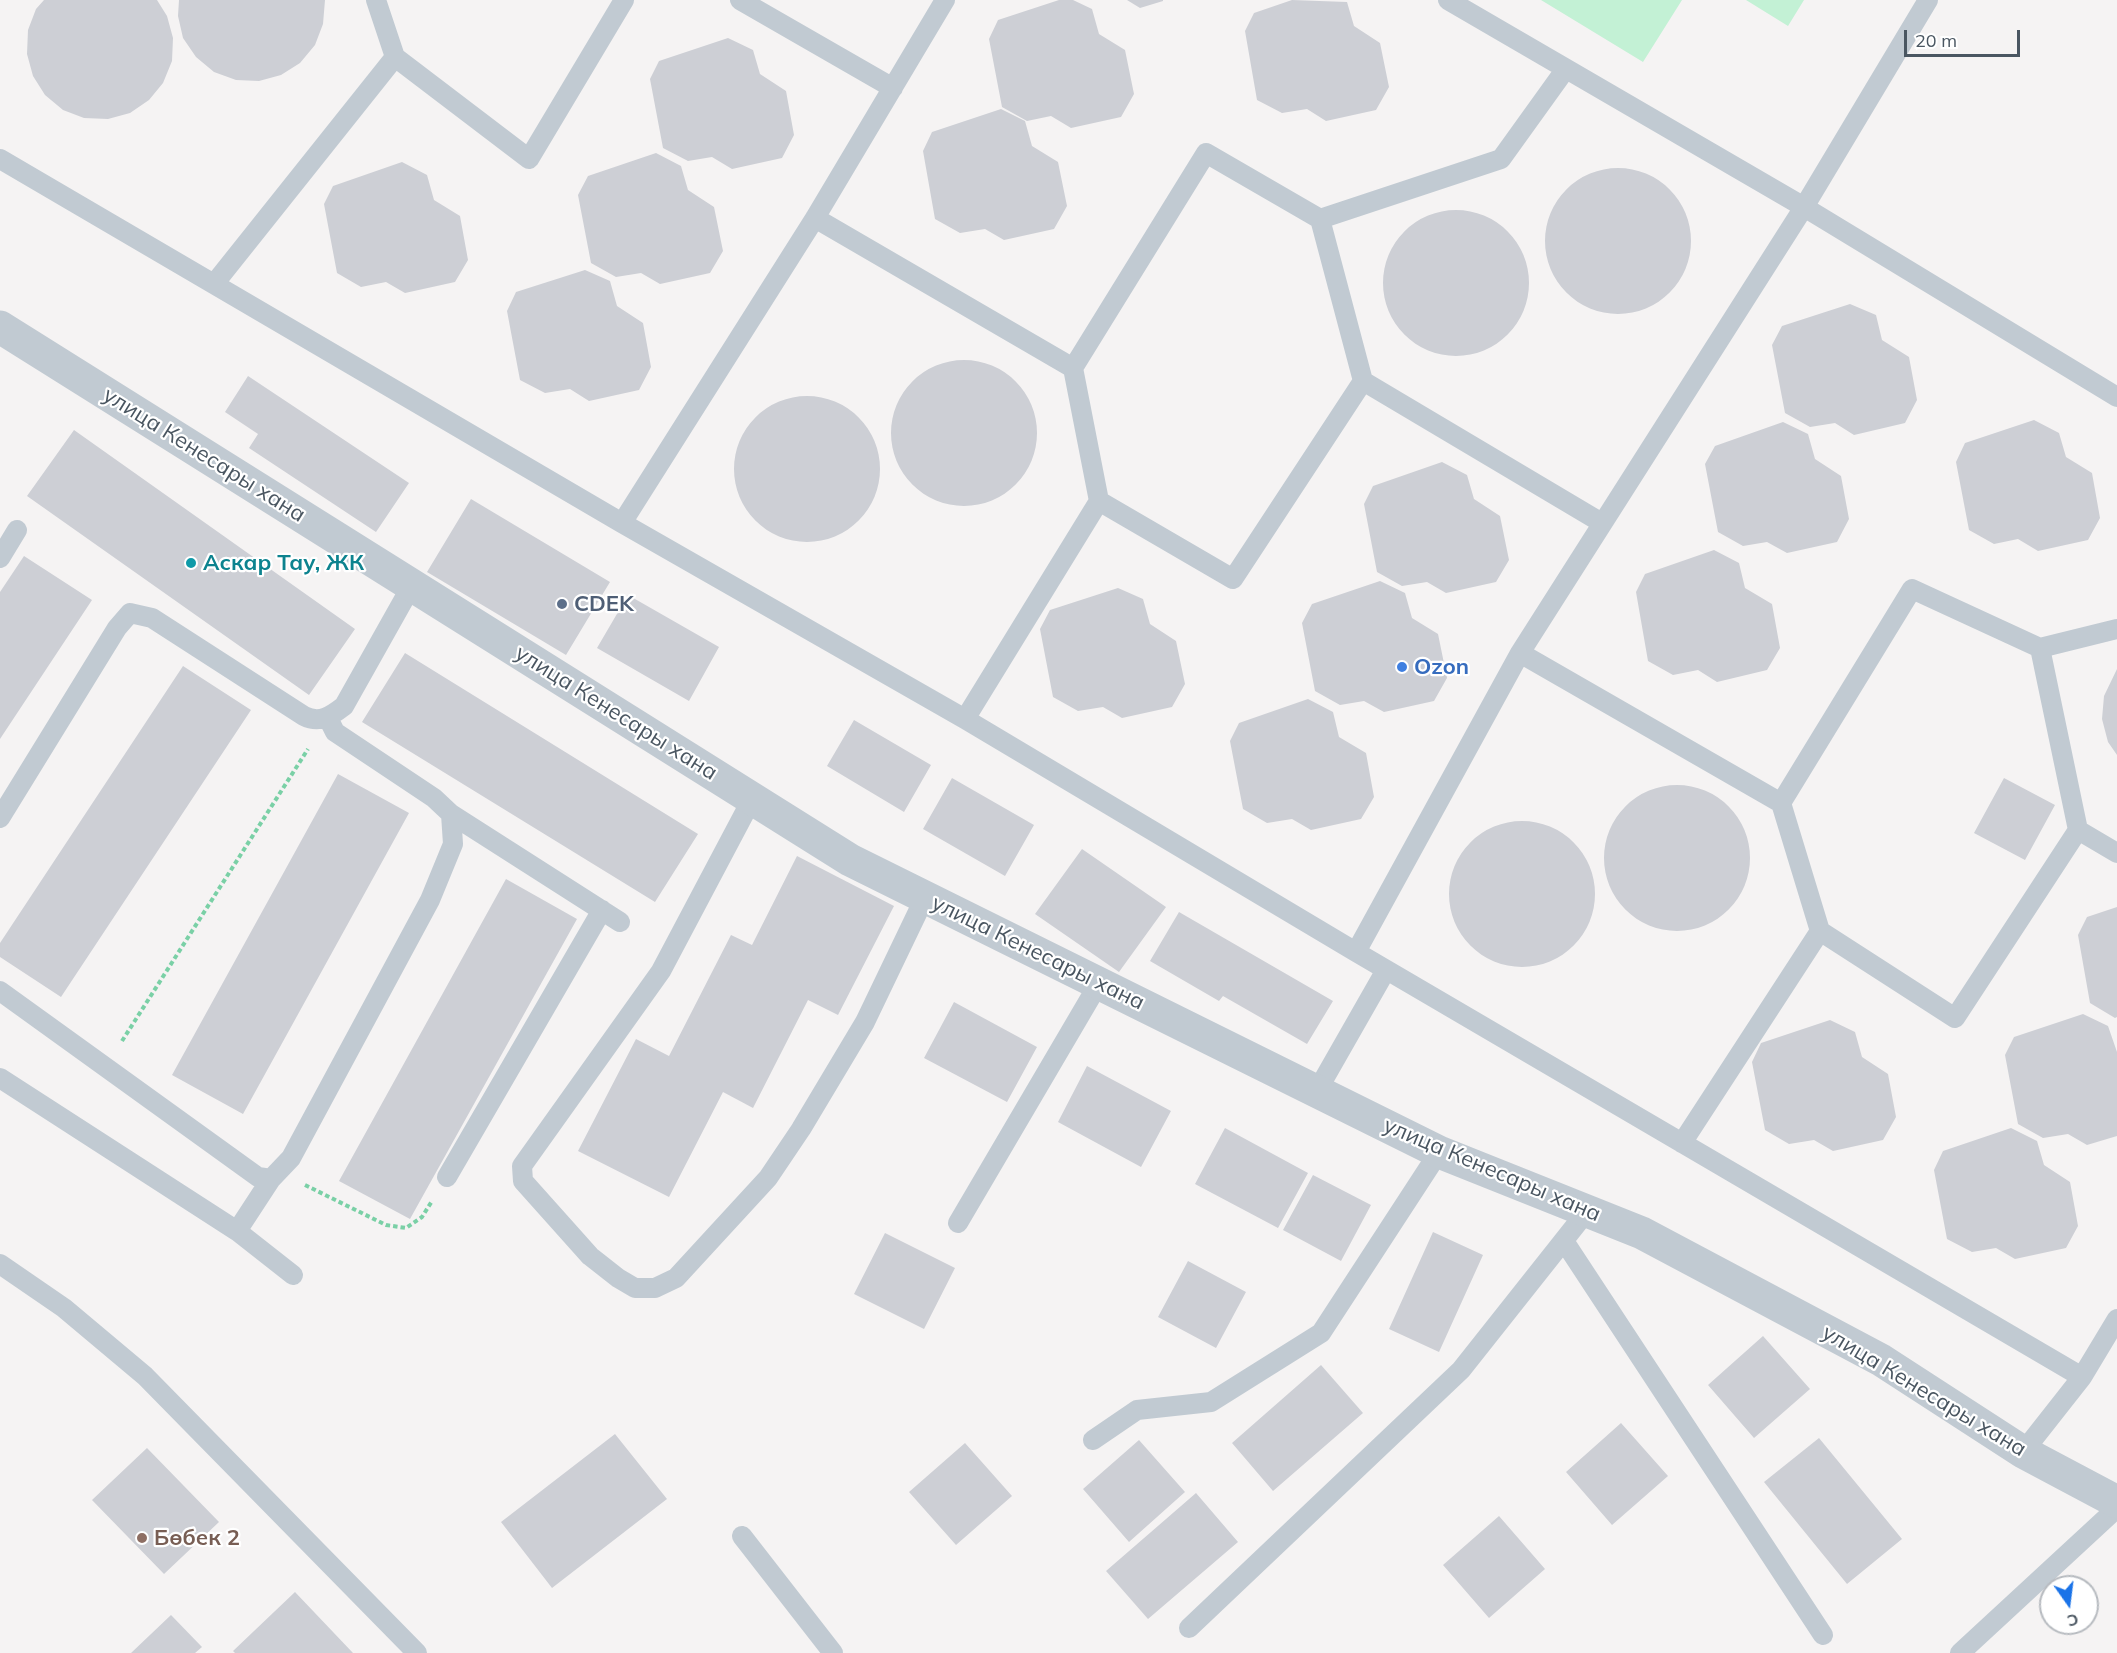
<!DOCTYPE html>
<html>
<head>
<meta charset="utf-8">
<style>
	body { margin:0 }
	#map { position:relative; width:2117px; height:1653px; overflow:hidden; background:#f5f3f3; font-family:Mulish,sans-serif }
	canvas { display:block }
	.north { position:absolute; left:2039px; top:1575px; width:60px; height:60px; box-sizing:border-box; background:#fff; border:2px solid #b7bbc0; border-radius:50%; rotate:166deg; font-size:16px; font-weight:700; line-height:24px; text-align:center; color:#4a5661 }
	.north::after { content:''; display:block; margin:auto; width:21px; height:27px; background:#1a73e8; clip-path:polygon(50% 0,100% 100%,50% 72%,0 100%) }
	.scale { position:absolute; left:1904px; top:30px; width:116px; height:27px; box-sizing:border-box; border:3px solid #4a5661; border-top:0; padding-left:8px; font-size:18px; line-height:21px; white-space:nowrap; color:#4a5661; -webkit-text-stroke:4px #fff; paint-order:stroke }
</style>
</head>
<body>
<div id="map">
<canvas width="2117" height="1653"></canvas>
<div class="north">С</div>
<div class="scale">20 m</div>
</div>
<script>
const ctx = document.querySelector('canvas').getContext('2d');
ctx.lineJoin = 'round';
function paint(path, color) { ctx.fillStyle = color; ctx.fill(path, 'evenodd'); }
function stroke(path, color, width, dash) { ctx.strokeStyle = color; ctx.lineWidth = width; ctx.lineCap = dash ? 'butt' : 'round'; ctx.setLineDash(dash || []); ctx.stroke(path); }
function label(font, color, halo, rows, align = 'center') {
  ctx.font = font + ' Mulish,sans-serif'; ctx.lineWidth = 4.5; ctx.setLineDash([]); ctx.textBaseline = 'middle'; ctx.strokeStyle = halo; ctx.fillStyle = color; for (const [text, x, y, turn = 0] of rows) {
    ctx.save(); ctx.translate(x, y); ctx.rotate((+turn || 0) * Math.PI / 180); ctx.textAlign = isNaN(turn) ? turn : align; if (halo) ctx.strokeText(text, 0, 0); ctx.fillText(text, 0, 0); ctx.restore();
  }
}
paint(new Path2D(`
	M1541 0H1682L1643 62Z
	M1746 0H1804L1788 26Z`), '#c3f1d5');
paint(new Path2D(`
	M44 0H157L167 16 173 38 172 61 163 83 149 100 130 113 108 119 84 118 63 110 45 95 33 76 27 54 28 30 36 9Z
	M179 0H325L323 24 315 45 300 63 281 75 259 81 236 80 214 72 196 57 183 38 178 16Z
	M1059 0H1073L1092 9 1099 34 1125 50 1134 94 1121 117 1071 128 1051 116 1027 121 1002 107 989 39 998 20Z
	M1127 0H1163V1L1140 8Z
	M1292 0 1347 2 1354 26 1380 43 1389 87 1376 110 1326 121 1307 109 1282 113 1257 100 1245 31 1254 13Z
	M728 38 753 50 760 74 786 91 794 135 782 158 732 169 712 157 688 161 663 148 650 79 659 61Z
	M1001 109 1025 121 1032 146 1058 162 1067 206 1054 229 1004 240 985 229 960 233 935 219 923 151 932 132Z
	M656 153 681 166 688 190 714 207 723 251 710 273 660 284 641 273 616 277 591 263 578 195 588 176Z
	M402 162 427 175 434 200 460 216 468 260 455 282 405 293 386 282 361 287 337 273 324 204 333 186Z
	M1545 241a73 73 0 1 1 146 0a73 73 0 1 1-146 0Z
	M1383 283a73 73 0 1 1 146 0a73 73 0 1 1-146 0Z
	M585 270 610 281 617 306 643 323 651 367 639 390 589 401 570 389 545 393 520 380 507 311 516 292Z
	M1850 304 1876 315 1882 340 1909 357 1917 400 1905 423 1854 435 1835 423 1810 427 1785 413 1772 345 1782 326Z
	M891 433a73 73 0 1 1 146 0a73 73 0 1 1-146 0Z
	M248 376 409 483 376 532 249 448 258 434 225 412Z
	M734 469a73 73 0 1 1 146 0a73 73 0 1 1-146 0Z
	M2034 420 2059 433 2066 457 2092 473 2100 518 2088 540 2038 551 2018 539 1994 544 1969 530 1956 462 1965 443Z
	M1783 422 1808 434 1815 459 1841 476 1849 519 1837 542 1787 553 1767 542 1743 546 1718 532 1705 464 1715 446Z
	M74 430 355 629 309 695 27 496Z
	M1442 462 1467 475 1474 499 1500 516 1509 560 1496 582 1446 593 1427 582 1402 586 1377 572 1364 504 1373 486Z
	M471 499 610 582 566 655 427 572Z
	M1714 550 1739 563 1745 588 1772 604 1780 648 1767 670 1717 682 1698 670 1673 675 1648 661 1636 592 1645 574Z
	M24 556 92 600 0 739V592Z
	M1380 581 1405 593 1412 618 1438 634 1447 678 1434 701 1384 712 1364 701 1340 705 1315 691 1302 623 1312 604Z
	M1118 588 1143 599 1150 624 1176 641 1185 684 1172 707 1122 718 1103 707 1078 711 1053 697 1040 629 1050 610Z
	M628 595 719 647 689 701 597 648Z
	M405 653 698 834 655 902 362 722Z
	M183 666 251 710 61 997 0 957V943Z
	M2117 669V755L2108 742 2102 719 2104 696Z
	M1308 699 1333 712 1339 737 1366 753 1374 797 1361 819 1311 830 1292 819 1267 823 1243 809 1230 741 1239 723Z
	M854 720 931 765 904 812 827 766Z
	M338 774 409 813 243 1114 172 1075Z
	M952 778 1034 825 1005 876 923 829Z
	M2004 778 2055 805 2025 860 1974 833Z
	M1604 858a73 73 0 1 1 146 0a73 73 0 1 1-146 0Z
	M1449 894a73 73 0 1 1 146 0a73 73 0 1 1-146 0Z
	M1082 849 1166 907 1119 972 1035 914Z
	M797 856 894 906 838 1015 808 1000 753 1108 723 1092 669 1197 578 1151 636 1039 669 1056 731 935 752 945Z
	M506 879 577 919 410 1219 339 1181Z
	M2117 907V1017L2115 1018 2090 1003 2078 935 2087 917Z
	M1179 912 1333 1001 1307 1044 1223 996 1219 1001 1150 961Z
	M954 1002 1037 1047 1007 1102 924 1058Z
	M2083 1014 2108 1026 2117 1052V1136L2087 1145 2068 1134 2043 1138 2018 1124 2005 1055 2014 1037Z
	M1830 1020 1855 1032 1862 1057 1888 1074 1896 1117 1883 1140 1833 1151 1814 1140 1789 1144 1765 1130 1752 1062 1761 1043Z
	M1087 1066 1171 1111 1141 1167 1058 1122Z
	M1225 1128 1308 1173 1278 1228 1195 1184Z
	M2011 1128 2037 1141 2044 1165 2070 1182 2078 1226 2066 1248 2015 1259 1996 1248 1972 1252 1947 1239 1934 1170 1943 1151Z
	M1313 1175 1371 1205 1341 1261 1283 1230Z
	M1433 1232 1483 1255 1439 1352 1389 1329Z
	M885 1233 955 1268 924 1329 854 1294Z
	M1188 1261 1246 1292 1216 1348 1158 1317Z
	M1763 1336 1810 1389 1754 1438 1708 1385Z
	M1321 1365 1363 1413 1273 1491 1232 1443Z
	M1621 1423 1668 1476 1612 1525 1566 1472Z
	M615 1434 667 1499 552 1588 501 1522Z
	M1819 1438 1902 1539 1847 1584 1764 1482Z
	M1139 1440 1185 1492 1129 1542 1083 1489Z
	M965 1443 1012 1496 956 1545 909 1492Z
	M147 1448 219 1522 164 1574 92 1500Z
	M1196 1493 1238 1542 1148 1619 1106 1571Z
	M1499 1516 1545 1569 1489 1618 1443 1565Z
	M295 1592 353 1653H235L233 1651Z
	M171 1615 202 1647 195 1653H131Z`), '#cdcfd5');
stroke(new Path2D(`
	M122 1041 308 749
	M305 1185 386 1225 406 1228 422 1217 432 1201`), '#7ad0a6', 4, [4.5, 3]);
stroke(new Path2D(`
	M376 0 395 57 529 159 624 0
	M740 0 893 88
	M1928 0 1804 207 2117 397
	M0 159 622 523 965 719 1356 952 2082 1377 2117 1319
	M815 218 1073 368
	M1320 219 1501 159 1565 70
	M214 284 395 57
	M1363 381 1320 219 1206 153 1073 368 1099 501 1233 579 1363 381 1602 523
	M622 523 815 218 945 0
	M0 558 17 530
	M1912 589 2040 648 2078 830 1955 1018 1820 931 1781 803Z
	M2040 648 2117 629
	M1520 653 1781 803
	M965 719 1099 501
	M752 799 661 971 522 1166 523 1181 590 1256 618 1278 635 1288H655L676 1278 768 1178 801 1129 865 1022 925 897
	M451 814 620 922
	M0 818 117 628 130 613 152 618 304 716C320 724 331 716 344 706L412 585
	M2078 830 2117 853
	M1356 952 1520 653 1804 207 1448 0
	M0 991 258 1177 271 1179 291 1158 430 900 453 844 451 814 434 798 335 732 328 718
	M0 1078 237 1231 293 1275
	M1317 1091 1386 970
	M1682 1143 1820 931
	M447 1177 602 910
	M958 1223 1099 983
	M237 1231 271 1179
	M1564 1241 1823 1635
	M0 1264 64 1308 145 1376 417 1653
	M1093 1440 1137 1410 1211 1402 1321 1333 1439 1152
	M2023 1452 2082 1377
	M742 1536 833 1653
	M1189 1628 1461 1370 1587 1211
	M1960 1653 2117 1508`), '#c1cad2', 20);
stroke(new Path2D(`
	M0 327 850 860 1439 1152 1642 1233 1881 1360 2023 1452 2117 1502`), '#c1cad2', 33);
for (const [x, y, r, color] of [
	[191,563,6,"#0f9aa8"],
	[562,604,6,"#5c6f8a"],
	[1402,667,6,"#3f7fe0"],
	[142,1538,6,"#8d6e63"]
]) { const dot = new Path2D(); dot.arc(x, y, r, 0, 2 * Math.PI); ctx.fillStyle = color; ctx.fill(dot); stroke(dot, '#fff', 2); }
label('22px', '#4a5661', '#fff', [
	["улица Кенесары хана",204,455,32],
	["улица Кенесары хана",616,713,32],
	["улица Кенесары хана",1038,953,26],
	["улица Кенесары хана",1492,1170,23],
	["улица Кенесары хана",1924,1391,31]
]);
label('bold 22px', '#0d838f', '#fff', [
	["Аскар Тау, ЖК",203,563]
], 'left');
label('bold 22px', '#4e5e75', '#fff', [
	["CDEK",574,604]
], 'left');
label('bold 22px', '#366cbe', '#fff', [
	["Ozon",1414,667]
], 'left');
label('bold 22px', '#785e54', '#fff', [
	["Бөбек 2",154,1538]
], 'left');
</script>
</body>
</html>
